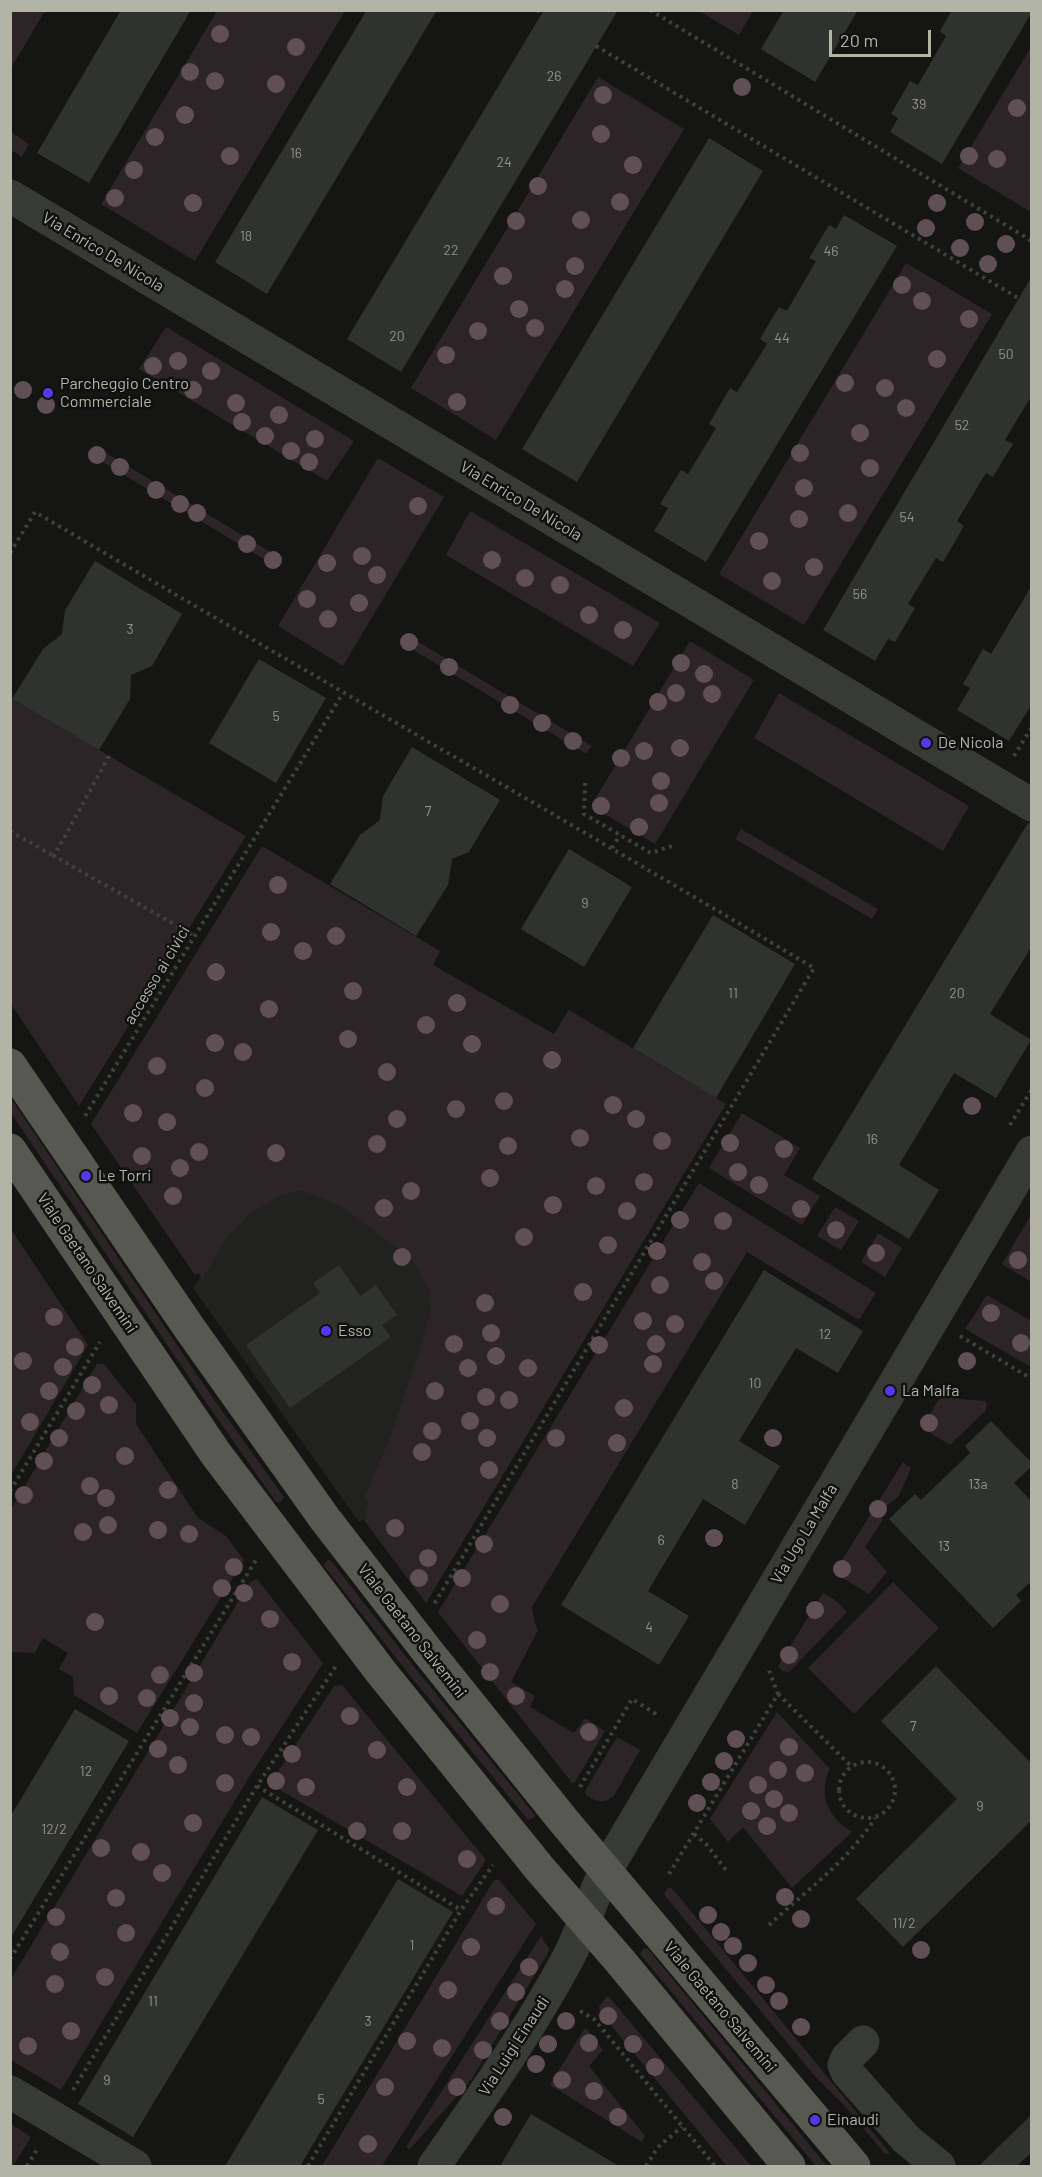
<!DOCTYPE html>
<html>
<head>
<meta charset="utf-8">
<style>
	body { margin:0 }
	#map { position:relative; width:1042px; height:2177px; overflow:hidden; background:#151614; font-family:Barlow,sans-serif }
	canvas { display:block }
	.frame { position:absolute; inset:0; border:12px solid #b2b5a6; pointer-events:none }
	.scale { position:absolute; left:829px; top:30px; width:102px; height:27px; box-sizing:border-box; border:3px solid #b2b5a6; border-top:0; padding-left:8px; font-size:18px; line-height:21px; white-space:nowrap; color:#b2b5a6; -webkit-text-stroke:4px #10110f; paint-order:stroke }
</style>
</head>
<body>
<div id="map">
<canvas width="1042" height="2177"></canvas>
<div class="frame"></div>
<div class="scale">20 m</div>
</div>
<script>
const ctx = document.querySelector('canvas').getContext('2d');
ctx.lineJoin = 'round';
function paint(path, color) { ctx.fillStyle = color; ctx.fill(path, 'evenodd'); }
function stroke(path, color, width, dash) { ctx.strokeStyle = color; ctx.lineWidth = width; ctx.lineCap = dash ? 'butt' : 'round'; ctx.setLineDash(dash || []); ctx.stroke(path); }
function label(font, color, halo, rows, align = 'center') {
  ctx.font = font + ' Barlow,sans-serif'; ctx.lineWidth = 5; ctx.setLineDash([]); ctx.textBaseline = 'middle'; ctx.strokeStyle = halo; ctx.fillStyle = color; for (const [text, x, y, turn = 0] of rows) {
    ctx.save(); ctx.translate(x, y); ctx.rotate((+turn || 0) * Math.PI / 180); ctx.textAlign = isNaN(turn) ? turn : align; if (halo) ctx.strokeText(text, 0, 0); ctx.fillText(text, 0, 0); ctx.restore();
  }
}
paint(new Path2D(`
	M263 1154 459 1251 363 1519 359 1522 193 1288 201 1277Z`), '#212220');
paint(new Path2D(`
	M13 11H45L11 68V15Z
	M217 11H345L195 261 101 204Z
	M699 11H753L739 35Z
	M1031 47V212L958 168Z
	M598 77 684 129 496 440 411 388Z
	M11 132 29 144 22 157 11 150Z
	M906 263 992 314 804 625 719 574Z
	M166 327 354 441 327 481 139 369Z
	M96 447 282 559 277 567 91 455Z
	M378 458 444 497 343 666 278 626Z
	M470 511 660 623 633 666 446 555Z
	M405 634 592 746 586 754 400 642Z
	M690 641 754 680 655 844 591 806Z
	M779 693 969 806 943 851 754 738Z
	M10 698 246 836 79 1106 11 1004Z
	M741 829 878 909 872 919 735 839Z
	M262 846 440 951 433 965 554 1034 569 1010 726 1104 426 1603 363 1519 369 1502 365 1497 389 1440 418 1356 431 1308 429 1289 407 1252 390 1243 343 1207 302 1190 279 1196 250 1213 225 1240 202 1280 199 1273 195 1275 91 1124Z
	M10 1097 210 1394 284 1497 280 1503 276 1502 205 1401 11 1113Z
	M742 1113 800 1148 784 1175 820 1196 802 1225 709 1168Z
	M699 1183 876 1293 859 1320 747 1252 532 1607 534 1621 538 1630 511 1682 535 1696 530 1707 574 1733 585 1718 605 1731 575 1782 572 1783 438 1612Z
	M835 1207 859 1221 841 1250 817 1236Z
	M1031 1215V1282L1002 1264Z
	M11 1229 88 1345 11 1475Z
	M878 1233 902 1248 885 1277 861 1262Z
	M987 1295 1031 1321V1367L965 1329Z
	M97 1364H104L136 1404V1424L198 1518 226 1536 244 1560 137 1733 74 1695 73 1677 59 1669 68 1653 43 1638 35 1653 11 1652V1509Z
	M944 1390 960 1399 985 1401 987 1405 985 1411 950 1445 922 1428Z
	M903 1462 911 1468 899 1496 882 1509V1521L865 1547 887 1572 869 1594 834 1573Z
	M329 1560 332 1562 411 1663 535 1815 534 1818 528 1820 404 1668 324 1566 325 1562Z
	M257 1579 323 1663 248 1779 61 2090 11 2060V1979L250 1582Z
	M893 1582 939 1628 854 1714 808 1668Z
	M823 1593 834 1599 847 1612 789 1672 782 1671 778 1666Z
	M342 1685 486 1860 462 1896 270 1784 334 1686Z
	M777 1712 830 1769C817 1795 829 1818 852 1832L792 1888 743 1827 728 1842 710 1819Z
	M617 1737 640 1750 614 1796C604 1804 596 1802 586 1795L585 1791Z
	M494 1880H499L536 1924 382 2166H322Z
	M668 1888H671L676 1893 890 2153 885 2154 843 2104 815 2076 666 1897 664 1893Z
	M541 1936 549 1949 548 1953 471 2080 410 2149 406 2147Z
	M644 1948 648 1949 827 2166H816L640 1954Z
	M607 1996 610 1998 751 2166H727L600 2012 599 2007Z
	M584 2029H587L603 2050 589 2066 645 2136 642 2142 550 2085Z
	M11 2124 31 2137 13 2166H11Z`), '#2d2427');
paint(new Path2D(`
	M121 10H191L89 183 37 153Z
	M367 10H437L267 294 215 262Z
	M544 10H618L401 372 347 339Z
	M784 10H858L815 82 761 49Z
	M952 10 1032 12 942 164 890 132 898 118 891 114 910 81 918 85 946 36 940 31Z
	M709 138 763 171 577 482 522 449Z
	M844 215 897 246 706 562 654 531 668 508 660 504 681 470 688 474 716 428 709 424 730 388 737 392 767 344 760 339 779 307 787 311 816 261 809 258 829 225 836 229Z
	M1032 276V395L1005 440 1013 444 993 477 986 473 957 521 964 526 943 562 936 558 908 604 915 608 895 642 888 639 875 661 823 630Z
	M95 561 182 614 152 666 131 675 130 699 99 750 12 699 43 649 62 634 65 610Z
	M1032 585V704L1009 741 957 710 970 688 963 684 983 649 991 654Z
	M259 659 326 698 276 783 209 743Z
	M412 747 500 800 469 852 452 859 448 885 416 936 330 884 360 835 380 820 383 796Z
	M1028 823 1032 824V946L990 1014 1031 1040 996 1098 954 1073 899 1165 939 1190 909 1239 812 1179Z
	M569 849 632 887 584 967 521 929Z
	M713 915 795 964 716 1098 633 1048Z
	M339 1265 360 1296 376 1285 397 1315 382 1325 391 1337 290 1408 246 1345 320 1293 313 1283Z
	M764 1270 863 1331 838 1373 796 1348 739 1441 780 1466 745 1525 703 1499 648 1591 689 1616 659 1665 561 1605Z
	M991 1421 1032 1463V1466L1014 1483 1032 1502V1581L1016 1595 1021 1601 993 1628 889 1519 915 1494 921 1500 970 1453 965 1446Z
	M936 1666 1032 1764V1820L903 1947 856 1899 957 1799 881 1721Z
	M75 1709 129 1741 10 1939V1817Z
	M262 1797 318 1830 133 2137 78 2104Z
	M398 1879 453 1912 300 2166H225Z
	M531 2114 619 2166H500Z
	M1032 2114V2152L1017 2166H979Z`), '#30322f');
stroke(new Path2D(`
	M537 10 542 13
	M650 10 1032 241
	M596 46 1018 298
	M10 553 35 512C294 665 556 814 814 968L433 1606
	M109 756 54 856 195 936
	M1014 756 1032 727
	M585 783 584 814 651 853 675 845
	M10 831 54 856
	M612 848 620 835
	M85 1116 343 693
	M1010 1125 1032 1089
	M960 1336 1032 1379
	M10 1491 100 1342
	M778 1694 851 1766
	M839 1790a28 28 0 1 1 56 0a28 28 0 1 1-56 0Z
	M257 1786 461 1910
	M580 1787 632 1699 656 1714 658 1711
	M694 1834 706 1844 726 1870
	M669 1874 778 1694 768 1668
	M769 1925C806 1891 849 1860 875 1818
	M10 1959 256 1560
	M580 2011 594 2019 715 2166
	M73 2090 257 1786 336 1666
	M27 2166 38 2148
	M308 2166 461 1910 493 1865
	M646 2166 658 2147 682 2127`), '#40413b', 4, [3, 4.5]);
stroke(new Path2D(`
	M10 196 1032 805
	M863 2042 847 2058 844 2065 847 2072 906 2139 939 2166
	M10 2092 135 2166
	M434 2166C481 2099 529 2031 568 1958 583 1930 591 1899 606 1870L1032 1152`), '#383a35', 33);
stroke(new Path2D(`
	M10 1065 190 1329 325 1519 428 1652 563 1820 854 2166
	M10 1150 216 1454 381 1672 540 1869 620 1961 789 2166`), '#575951', 33);
ctx.fillStyle = '#614f56';
for (const [x, y] of [
	[220,34],
	[296,47],
	[190,72],
	[215,81],
	[276,84],
	[742,87],
	[603,95],
	[1017,108],
	[185,115],
	[601,134],
	[155,137],
	[230,156],
	[969,156],
	[997,159],
	[633,165],
	[134,170],
	[538,186],
	[115,198],
	[620,202],
	[193,203],
	[937,203],
	[581,220],
	[516,221],
	[975,222],
	[926,228],
	[1006,244],
	[960,248],
	[988,264],
	[575,266],
	[503,276],
	[902,285],
	[565,289],
	[922,301],
	[519,309],
	[969,319],
	[535,328],
	[478,331],
	[446,355],
	[937,359],
	[178,361],
	[153,366],
	[211,371],
	[845,383],
	[885,388],
	[23,390],
	[193,390],
	[457,402],
	[236,403],
	[46,405],
	[906,408],
	[279,415],
	[242,422],
	[860,433],
	[265,436],
	[315,439],
	[291,451],
	[800,453],
	[97,455],
	[309,462],
	[120,467],
	[870,468],
	[804,488],
	[156,490],
	[180,504],
	[418,506],
	[197,513],
	[848,513],
	[799,519],
	[759,541],
	[247,544],
	[362,556],
	[273,560],
	[492,560],
	[327,563],
	[814,567],
	[377,575],
	[525,578],
	[772,581],
	[560,585],
	[307,599],
	[359,603],
	[589,615],
	[328,619],
	[623,630],
	[409,642],
	[681,663],
	[449,667],
	[704,674],
	[676,693],
	[712,694],
	[658,702],
	[510,705],
	[542,723],
	[573,741],
	[680,748],
	[644,751],
	[621,758],
	[661,781],
	[659,803],
	[601,806],
	[639,827],
	[278,885],
	[271,932],
	[336,936],
	[303,951],
	[216,972],
	[353,991],
	[457,1003],
	[269,1009],
	[426,1025],
	[348,1039],
	[215,1043],
	[472,1044],
	[243,1052],
	[552,1060],
	[157,1066],
	[387,1072],
	[205,1088],
	[504,1101],
	[613,1105],
	[972,1106],
	[456,1109],
	[133,1113],
	[397,1119],
	[636,1119],
	[167,1122],
	[580,1138],
	[662,1141],
	[730,1143],
	[377,1144],
	[508,1146],
	[784,1149],
	[199,1152],
	[276,1153],
	[142,1156],
	[180,1168],
	[738,1172],
	[490,1178],
	[644,1182],
	[759,1185],
	[596,1186],
	[411,1191],
	[173,1196],
	[553,1205],
	[384,1208],
	[801,1209],
	[627,1211],
	[680,1220],
	[723,1221],
	[836,1230],
	[524,1237],
	[608,1245],
	[657,1251],
	[876,1253],
	[402,1257],
	[1018,1260],
	[702,1262],
	[714,1281],
	[660,1285],
	[583,1292],
	[485,1303],
	[991,1313],
	[54,1317],
	[643,1321],
	[675,1324],
	[491,1333],
	[1021,1343],
	[454,1344],
	[656,1344],
	[599,1345],
	[75,1347],
	[496,1356],
	[23,1361],
	[967,1361],
	[653,1364],
	[63,1367],
	[468,1368],
	[528,1368],
	[92,1385],
	[49,1391],
	[435,1391],
	[486,1397],
	[509,1400],
	[109,1405],
	[624,1408],
	[76,1411],
	[470,1421],
	[30,1422],
	[929,1423],
	[432,1431],
	[59,1438],
	[487,1438],
	[556,1438],
	[773,1438],
	[617,1443],
	[422,1452],
	[125,1456],
	[44,1461],
	[489,1470],
	[90,1486],
	[168,1490],
	[24,1495],
	[106,1498],
	[878,1509],
	[108,1525],
	[395,1528],
	[158,1530],
	[83,1532],
	[189,1534],
	[714,1538],
	[484,1544],
	[428,1558],
	[234,1567],
	[842,1569],
	[419,1578],
	[462,1578],
	[222,1588],
	[244,1593],
	[500,1604],
	[815,1610],
	[270,1619],
	[95,1622],
	[477,1640],
	[789,1655],
	[292,1662],
	[490,1672],
	[194,1673],
	[160,1675],
	[109,1696],
	[516,1696],
	[147,1698],
	[194,1703],
	[350,1716],
	[170,1718],
	[190,1727],
	[589,1732],
	[225,1735],
	[251,1737],
	[736,1739],
	[789,1747],
	[158,1749],
	[377,1750],
	[292,1754],
	[724,1761],
	[178,1765],
	[778,1770],
	[805,1773],
	[276,1781],
	[711,1782],
	[225,1783],
	[758,1785],
	[306,1787],
	[407,1787],
	[774,1799],
	[697,1803],
	[751,1811],
	[789,1813],
	[193,1823],
	[767,1826],
	[357,1831],
	[402,1831],
	[101,1848],
	[141,1852],
	[467,1859],
	[162,1873],
	[785,1897],
	[116,1898],
	[496,1906],
	[708,1915],
	[56,1917],
	[801,1919],
	[721,1932],
	[126,1933],
	[733,1946],
	[471,1947],
	[921,1950],
	[60,1952],
	[748,1963],
	[529,1967],
	[105,1977],
	[55,1984],
	[766,1985],
	[448,1990],
	[516,1992],
	[779,2001],
	[608,2016],
	[500,2021],
	[566,2021],
	[801,2027],
	[71,2031],
	[407,2041],
	[589,2043],
	[548,2044],
	[633,2044],
	[28,2046],
	[442,2048],
	[483,2050],
	[536,2064],
	[655,2067],
	[562,2080],
	[385,2087],
	[457,2087],
	[594,2091],
	[503,2117],
	[618,2117],
	[368,2144]
]) { ctx.beginPath(); ctx.arc(x, y, 9, 0, 2 * Math.PI); ctx.fill(); }
for (const [x, y, r, color] of [
	[48,393,6,"#5836ec"],
	[926,743,6,"#5836ec"],
	[86,1176,6,"#5836ec"],
	[326,1331,6,"#5836ec"],
	[890,1391,6,"#5836ec"],
	[815,2120,6,"#5836ec"]
]) { const dot = new Path2D(); dot.arc(x, y, r, 0, 2 * Math.PI); ctx.fillStyle = color; ctx.fill(dot); stroke(dot, '#10110f', 2); }
label('14px', '#929488', null, [
	["26",554,76],
	["39",919,104],
	["16",296,153],
	["24",504,162],
	["18",246,236],
	["22",451,250],
	["46",831,251],
	["20",397,336],
	["44",782,338],
	["50",1006,354],
	["52",962,425],
	["54",907,517],
	["56",860,594],
	["3",130,629],
	["5",276,716],
	["7",428,811],
	["9",585,903],
	["11",733,993],
	["20",957,993],
	["16",872,1139],
	["12",825,1334],
	["10",755,1383],
	["8",735,1484],
	["13a",978,1484],
	["6",661,1540],
	["13",944,1546],
	["4",649,1627],
	["7",913,1726],
	["12",86,1771],
	["9",980,1806],
	["12/2",54,1829],
	["11/2",904,1923],
	["1",412,1945],
	["11",153,2001],
	["3",368,2021],
	["9",107,2080],
	["5",321,2099]
]);
label('16px', '#b2b5a6', '#10110f', [
	["Via Enrico De Nicola",103,252,31],
	["Via Enrico De Nicola",521,501,31],
	["accesso ai civici",157,975,-59],
	["Viale Gaetano Salvemini",87,1263,56],
	["Via Ugo La Malfa",804,1534,-59],
	["Viale Gaetano Salvemini",412,1631,52],
	["Viale Gaetano Salvemini",720,2007,50],
	["Via Luigi Einaudi",514,2046,-57]
]);
label('16px', '#b2b5a6', '#10110f', [
	["Parcheggio Centro",60,384],
	["Commerciale",60,402],
	["De Nicola",938,743],
	["Le Torri",98,1176],
	["Esso",338,1331],
	["La Malfa",902,1391],
	["Einaudi",827,2120]
], 'left');
</script>
</body>
</html>
